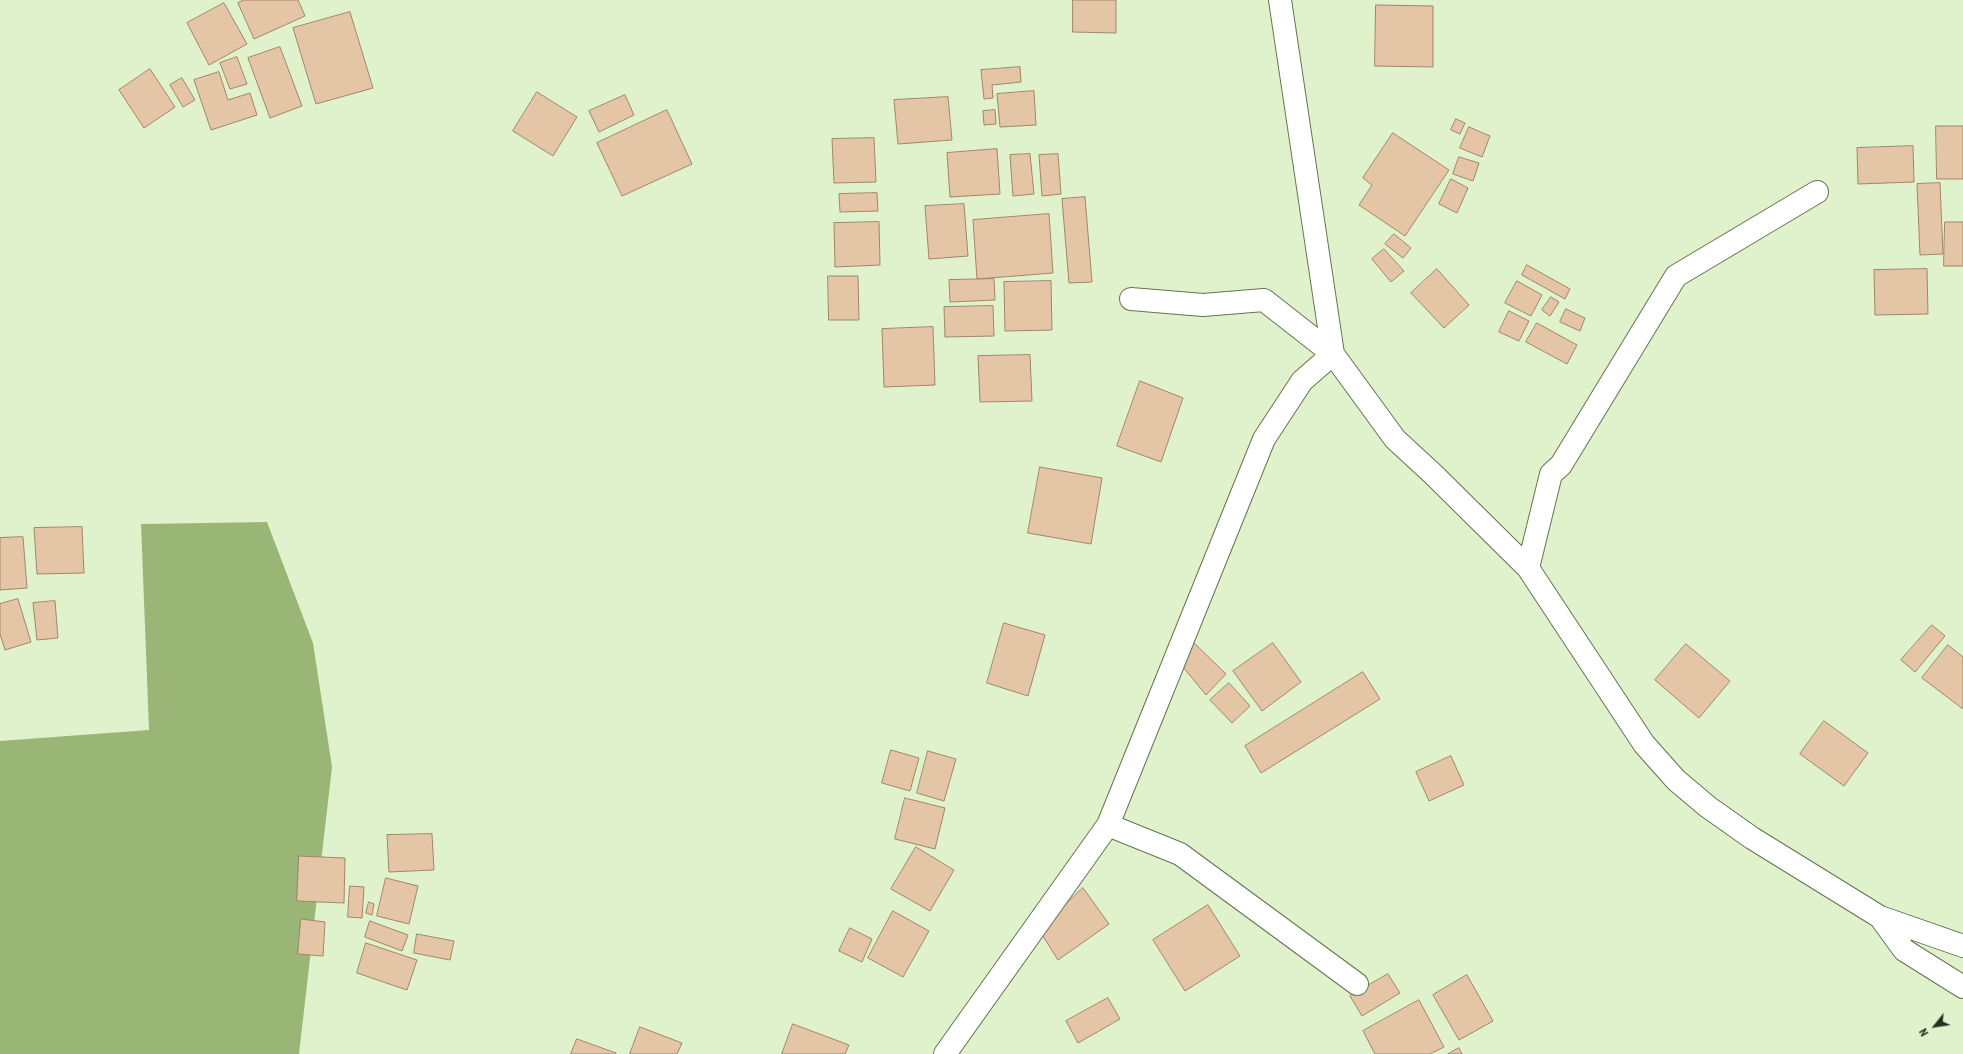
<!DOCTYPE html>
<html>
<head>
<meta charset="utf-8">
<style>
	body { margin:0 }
	#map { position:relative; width:1963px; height:1054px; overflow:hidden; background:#e0f2cc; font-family:"Roboto Condensed",sans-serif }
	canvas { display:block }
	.north { position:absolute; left:1915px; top:1006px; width:40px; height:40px; -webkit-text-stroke:3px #e0f2cc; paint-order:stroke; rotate:240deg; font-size:11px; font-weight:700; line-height:16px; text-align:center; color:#293021 }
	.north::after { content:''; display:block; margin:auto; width:14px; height:18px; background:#293021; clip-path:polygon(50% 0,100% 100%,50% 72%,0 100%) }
</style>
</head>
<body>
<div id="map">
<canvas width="1963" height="1054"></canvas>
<div class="north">N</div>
</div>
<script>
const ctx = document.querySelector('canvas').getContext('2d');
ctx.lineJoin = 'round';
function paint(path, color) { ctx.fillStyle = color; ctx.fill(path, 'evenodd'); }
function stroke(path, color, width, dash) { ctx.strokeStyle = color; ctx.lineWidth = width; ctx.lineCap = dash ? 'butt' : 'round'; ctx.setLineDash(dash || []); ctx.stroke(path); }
paint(new Path2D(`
	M267 522 313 643 332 767 299 1054H0V741L149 730 141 524Z`), '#9ab677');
const building = new Path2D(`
	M244 0H298L305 16 254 39 238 3Z
	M1073 0H1116V33L1073 32Z
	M224 3 247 44 209 65 187 23Z
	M1376 5 1433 6V67L1375 66Z
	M350 12 373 88 316 104 293 28Z
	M280 47 302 106 270 118 248 58Z
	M237 57 247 84 230 89 220 63Z
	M1020 67 1021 82 992 85 993 98 984 99 981 70Z
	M150 69 175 107 144 128 119 90Z
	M219 72 228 100 250 93 257 115 211 130 194 80Z
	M182 78 195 100 183 107 170 85Z
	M1034 91 1036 125 1000 127 997 94Z
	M537 92 577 117 553 156 513 131Z
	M625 95 634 115 599 132 589 111Z
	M948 97 952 140 898 144 894 100Z
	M667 110 692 164 622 196 597 143Z
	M995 110 996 124 984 125 983 111Z
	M1456 119 1465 123 1460 134 1451 130Z
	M1936 126H1963V179H1937Z
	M1469 127 1490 136 1482 157 1460 148Z
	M1393 133 1449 170 1405 236 1359 205 1372 185 1363 178Z
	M874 138 876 182 834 183 832 139Z
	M1913 146 1914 182 1858 184 1857 148Z
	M997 149 1000 194 950 197 947 153Z
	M1030 154 1034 194 1013 196 1010 155Z
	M1058 154 1061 194 1042 196 1039 155Z
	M1459 157 1479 163 1473 181 1453 174Z
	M1451 179 1468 188 1457 213 1439 204Z
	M1940 183 1943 254 1920 255 1917 184Z
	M877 193 878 211 840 212 839 194Z
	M1085 197 1092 282 1069 283 1062 199Z
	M964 204 968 256 929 259 925 206Z
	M1049 214 1053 273 977 279 973 220Z
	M879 222 880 265 835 267 834 223Z
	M1945 222H1963V266H1944Z
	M1394 234 1411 248 1403 258 1385 244Z
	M1384 249 1404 271 1391 282 1372 259Z
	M1527 265 1570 289 1565 299 1522 275Z
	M1437 269 1469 305 1444 328 1411 293Z
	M1927 269 1928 314 1875 315 1874 270Z
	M828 276H858L859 320H829Z
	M994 279 995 300 950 302 949 280Z
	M1051 281 1052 330 1005 331 1004 282Z
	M1517 281 1542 295 1531 316 1505 303Z
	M1551 297 1559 302 1550 316 1542 310Z
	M993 306 994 336 945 337 944 307Z
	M1566 309 1585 318 1580 331 1560 322Z
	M1509 311 1529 321 1519 341 1499 332Z
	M1537 323 1577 345 1567 364 1526 342Z
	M933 327 935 385 884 387 882 329Z
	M1030 355 1032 401 980 402 978 356Z
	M1140 381 1183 398 1161 462 1117 446Z
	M1040 467 1102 478 1091 544 1028 533Z
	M82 527 84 573 37 574 34 528Z
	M23 537 27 588 0 590V538Z
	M18 599 31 642 5 650 0 634V604Z
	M55 601 58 638 37 640 33 603Z
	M1004 623 1045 635 1028 696 987 683Z
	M1932 625 1945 636 1915 672 1901 660Z
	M1192 641 1226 674 1206 695 1183 667Z
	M1273 643 1301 682 1262 711 1233 671Z
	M1686 644 1730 681 1699 718 1655 680Z
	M1948 645 1963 657V709L1922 678Z
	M1363 672 1380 699 1261 773 1245 746Z
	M1229 683 1250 706 1232 723 1210 700Z
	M1824 721 1868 753 1844 786 1800 754Z
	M891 750 919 758 910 791 882 783Z
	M928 751 956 759 944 801 917 793Z
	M1451 756 1464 785 1429 801 1416 772Z
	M905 798 945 808 935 849 895 839Z
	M432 834 434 870 389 872 387 835Z
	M916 847 954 870 930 911 891 889Z
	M299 856 345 858 344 903 297 901Z
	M386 878 418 886 409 924 377 916Z
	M350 886 364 887 362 918 348 917Z
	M1083 888 1109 924 1058 960 1039 930Z
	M369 902 374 904 372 915 366 913Z
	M1208 905 1240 956 1185 991 1153 940Z
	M893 911 929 931 903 977 868 958Z
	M301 919 325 922 323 956 298 954Z
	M370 921 408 935 402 951 365 937Z
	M850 928 872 939 862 962 839 951Z
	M417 934 454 941 450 960 414 953Z
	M366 943 417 960 407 990 357 973Z
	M1388 974 1400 993 1362 1016 1350 996Z
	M1467 975 1493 1021 1459 1040 1433 995Z
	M1108 998 1120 1019 1078 1043 1066 1021Z
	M1419 1000 1444 1047 1430 1054H1375L1363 1031Z
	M793 1024 849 1045 845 1054H782Z
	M640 1027 682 1043 677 1054H630Z
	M577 1039 616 1053V1054H571Z
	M1459 1048 1462 1054H1448Z`);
paint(building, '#e4c6a6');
stroke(building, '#a18567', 1);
const minor = new Path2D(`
	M1280 0 1333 354
	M1131 299 1203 305 1264 300 1333 354 1395 439 1434 475 1528 568 1644 744 1676 780 1708 807 1752 838 1880 917 1963 946
	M1528 568 1551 474 1561 465 1676 276 1817 192
	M1108 825 1180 854 1357 984
	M1880 917 1904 950 1963 987
	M945 1054 1108 825 1264 439 1302 381 1333 354`);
stroke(minor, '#647451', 24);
stroke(minor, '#fff', 22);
</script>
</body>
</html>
